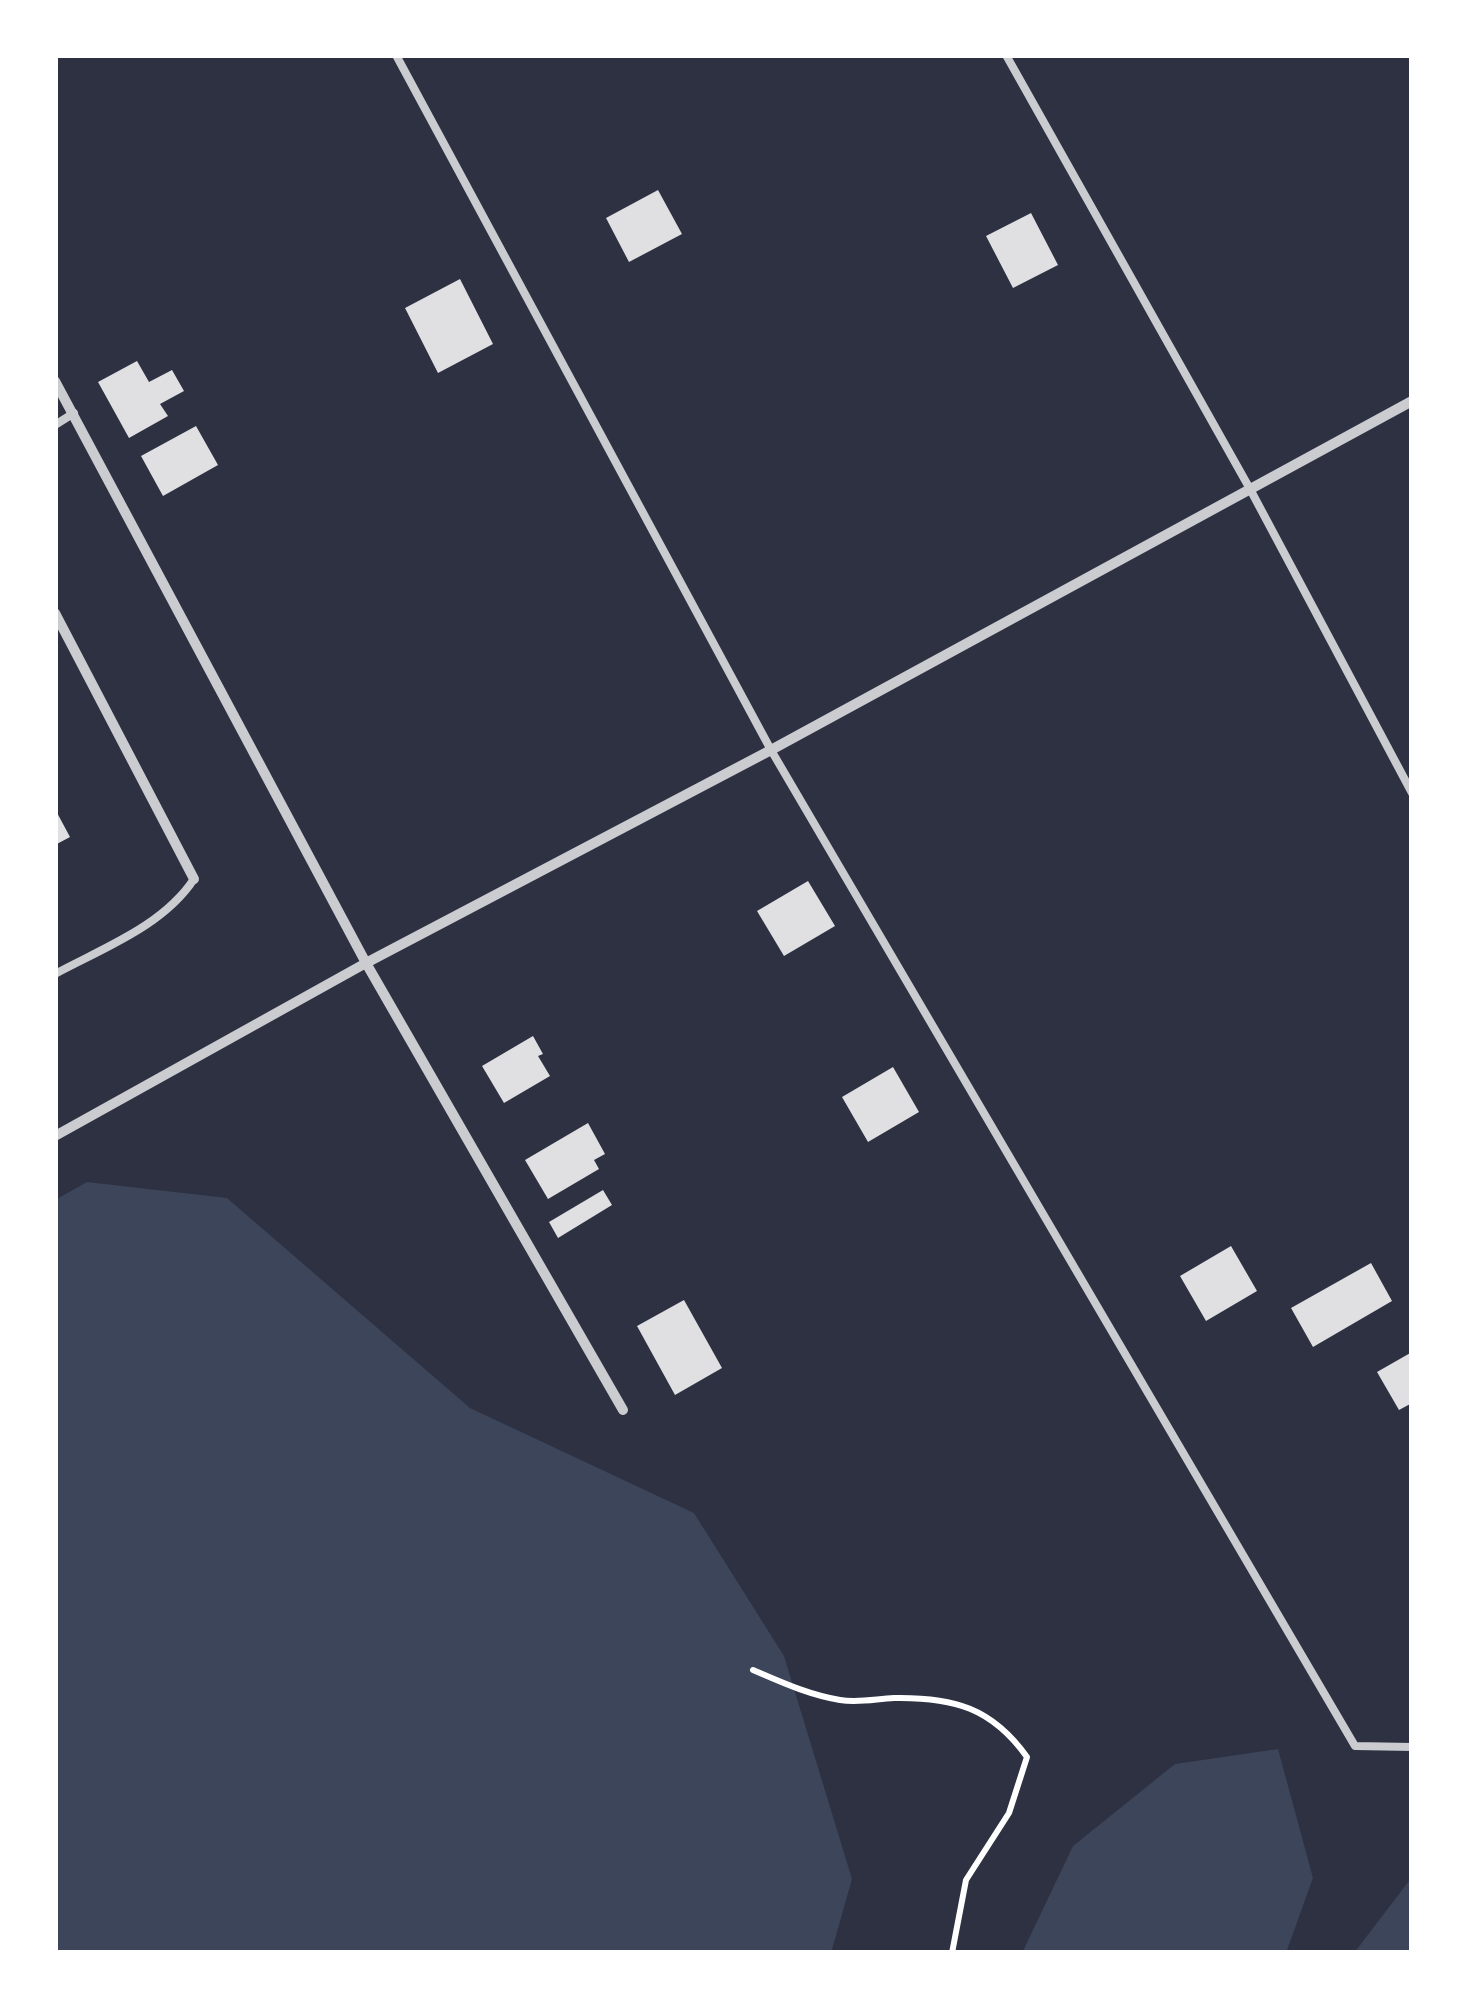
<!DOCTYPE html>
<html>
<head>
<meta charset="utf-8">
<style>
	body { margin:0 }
	#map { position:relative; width:1467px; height:2008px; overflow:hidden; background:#2d3142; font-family:"Source Sans 3",sans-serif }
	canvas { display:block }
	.frame { position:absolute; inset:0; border:58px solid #fff; pointer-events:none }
</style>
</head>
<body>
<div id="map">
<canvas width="1467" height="2008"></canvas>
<div class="frame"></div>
</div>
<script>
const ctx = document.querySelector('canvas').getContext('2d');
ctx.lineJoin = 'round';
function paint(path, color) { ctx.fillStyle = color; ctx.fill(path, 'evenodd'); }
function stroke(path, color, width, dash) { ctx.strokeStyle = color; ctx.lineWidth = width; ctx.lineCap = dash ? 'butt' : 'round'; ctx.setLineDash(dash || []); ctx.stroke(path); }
paint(new Path2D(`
	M87 1182 227 1198 470 1408 694 1513 784 1656 852 1879 831 1953H55V1200Z
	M1278 1749 1313 1878 1286 1953H1022L1073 1846 1175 1764Z
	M1412 1877V1953H1354Z`), '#3c4559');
paint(new Path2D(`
	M658 190 682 234 629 262 606 218Z
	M1031 213 1058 265 1013 288 986 236Z
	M460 279 493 344 438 373 405 308Z
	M137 361 149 382 172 370 184 391 160 404 168 416 129 438 98 382Z
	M196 426 218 465 163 496 141 456Z
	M55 809 70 837 55 845Z
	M808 881 835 926 784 956 757 911Z
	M533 1036 543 1054 538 1056 550 1076 504 1103 482 1066Z
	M893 1067 919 1112 868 1142 842 1097Z
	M588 1123 605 1154 594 1160 599 1169 548 1199 525 1160Z
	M603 1190 612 1205 558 1238 549 1222Z
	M1231 1246 1257 1291 1206 1321 1180 1276Z
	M1371 1263 1392 1301 1313 1347 1291 1308Z
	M684 1300 722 1368 675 1395 637 1326Z
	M1412 1352V1403L1399 1410 1377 1372Z`), '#e0e0e3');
stroke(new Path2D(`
	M753 1670C781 1682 809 1695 840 1700 859 1703 875 1699 894 1698 954 1697 992 1708 1027 1757L1009 1813 966 1880 952 1953`), '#fff', 6);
stroke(new Path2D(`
	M396 55 771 750 1355 1746 1412 1747
	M1006 55 1250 489 1412 793
	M55 425 74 413
	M55 974C103 948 163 926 194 879`), '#caccd0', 8);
stroke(new Path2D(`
	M55 381 366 963 623 1410
	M55 613 194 879
	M55 1136 366 963 771 750 1412 401`), '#caccd0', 10);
</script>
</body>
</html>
